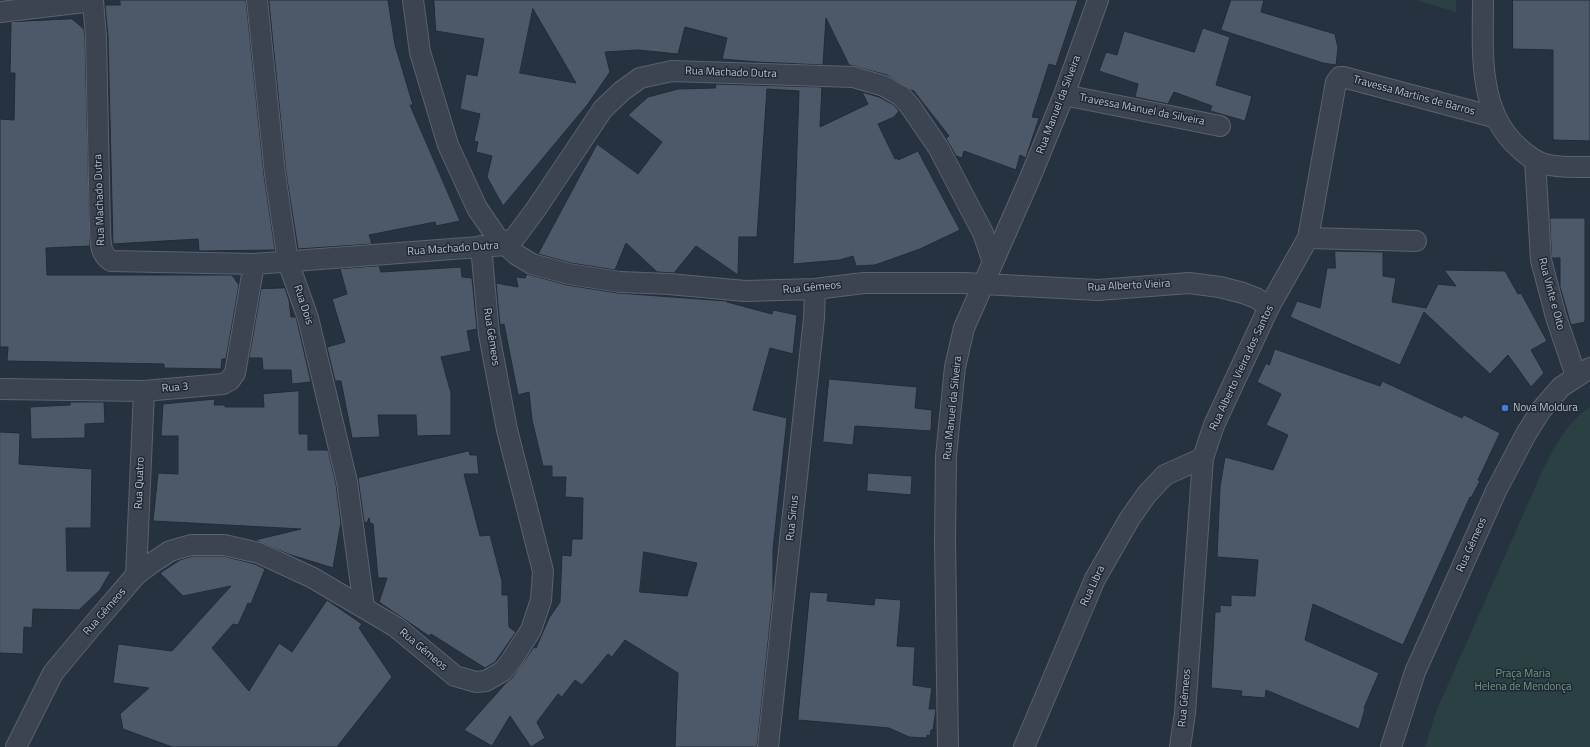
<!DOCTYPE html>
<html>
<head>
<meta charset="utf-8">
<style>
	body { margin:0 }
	canvas { display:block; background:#273240 }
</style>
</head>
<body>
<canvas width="1590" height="747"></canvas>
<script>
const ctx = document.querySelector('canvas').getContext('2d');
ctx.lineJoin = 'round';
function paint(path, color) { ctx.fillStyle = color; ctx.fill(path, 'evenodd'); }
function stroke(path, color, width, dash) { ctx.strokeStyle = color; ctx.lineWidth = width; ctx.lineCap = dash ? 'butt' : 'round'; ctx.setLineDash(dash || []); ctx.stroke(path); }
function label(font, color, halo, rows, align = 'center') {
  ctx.font = font + ' "Titillium Web",sans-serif'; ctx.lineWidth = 3; ctx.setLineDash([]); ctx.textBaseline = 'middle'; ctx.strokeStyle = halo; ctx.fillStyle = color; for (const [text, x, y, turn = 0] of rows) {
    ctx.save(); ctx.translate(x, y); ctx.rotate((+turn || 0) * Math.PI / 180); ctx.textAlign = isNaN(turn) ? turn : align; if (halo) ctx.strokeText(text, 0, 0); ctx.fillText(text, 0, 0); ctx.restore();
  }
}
paint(new Path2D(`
	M1416 0H1456V12Z
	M1590 407V747H1425L1436 712 1541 474C1553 449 1566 423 1590 407Z`), '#2a4042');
const building = new Path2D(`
	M120 0H246L264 175 275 250 199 251 198 239 113 244 108 37 105 5H120Z
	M269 0H388L395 45 413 105H410L460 221 436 226 435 222 369 235 372 244 298 249 286 173Z
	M434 0H1078L1056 66 1049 64 1032 117 1039 118 1028 151 1026 158 1020 155 1016 170 964 151 962 158 956 156 946 138 949 136 913 90 912 91 887 75 849 65 826 18 823 65 757 62 722 59 727 38 685 27 678 54 638 50 605 52 610 72 588 104 503 206 487 177 492 156 476 152 478 142 474 141 480 114 460 109 466 74 477 76 484 39 436 31ZM533 9 576 83 520 73Z
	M1231 0H1264L1261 12 1335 34 1338 48 1336 65 1323 63 1221 30Z
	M1513 0H1590V141L1553 140V50L1513 49Z
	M72 19 84 29 85 38 90 246 46 248 47 275H232L239 285 226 359H222L221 369 164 368V364L7 361 8 347H0V119L14 120 15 73H10L11 22Z
	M1203 28 1230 37 1216 85 1252 96 1245 121 1210 111 1212 106 1174 92 1168 104 1135 97 1138 84 1099 71 1106 52 1117 55 1124 31 1194 52Z
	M716 84 822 87 820 127 868 104 862 92 879 97 894 105 899 111 894 117 878 124 895 159 897 158 898 160 918 151 960 230 920 249 875 265 856 266 853 256 840 260 793 264 799 91 767 89 757 237H739L738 275 696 246 674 273 657 272 626 243 615 270 571 263 538 254 597 144 638 174 662 142 628 115 648 97 678 89 715 88Z
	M1550 218H1585V322L1571 325 1560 287V258H1552Z
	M1335 251 1383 252V276L1396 278 1392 302 1426 308 1438 284 1456 286 1444 270 1505 271 1518 294 1521 293 1547 341 1531 350 1544 373 1531 387 1508 355 1490 374 1424 312 1400 365 1290 317 1297 301 1320 308 1327 268H1335Z
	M379 266 381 272 461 267 462 277 472 278 477 329 467 331 471 351 441 357 451 393V435L417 436 416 415H378L380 437 352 438 341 381H335L327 347 345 342 332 299 347 294 340 269Z
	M527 274 567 285 618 293 727 301V302L772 314 773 310 797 315 793 354 770 348 753 410 787 418 773 550V595L757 747H675L678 673 625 640 612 657 608 654 582 685 575 680 562 697 558 694 537 722 545 738 531 747 510 716 492 746 464 730 506 683 512 678 534 647 536 648 549 618 560 602 562 555 571 556 572 539H582L583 498 565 497 566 477H552V466H543L532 420 529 392 518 395 504 324 500 325 496 283 518 287 516 277 525 278ZM644 552 697 563 687 596 640 592Z
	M285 288 289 300 291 317H296L297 321 311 382 292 384 291 370H263L262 358H249L261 289Z
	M1275 349 1380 386 1382 381 1462 418 1464 415 1500 433 1478 480 1480 481 1471 498 1470 497 1403 645 1313 604 1305 640 1379 673 1364 708 1365 709 1359 729 1266 690 1265 698 1241 696 1242 691 1211 688 1215 612H1220V605L1231 606V595L1255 596 1258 560 1217 557 1220 487 1225 457 1273 470 1288 435 1266 425 1281 394 1257 382 1266 363 1269 365Z
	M829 379 917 387 915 408 932 410 931 431 855 426 853 445 823 442Z
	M299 391V434H308V450H328L336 484 341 523 333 568 288 554 255 540 301 529 153 521 158 473 178 474V436H161L163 404 215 399 214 405H225V407H264L263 394Z
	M70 402H104L105 423 85 424V438L31 439 30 407 70 405Z
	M0 432 20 433 19 464 92 469 91 528H66L67 571H111L100 590 79 610 33 609 32 628 24 627 23 654 0 653Z
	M469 451 470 455H477L479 474H464L480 536 490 535 502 581V595H508L509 627 516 632 495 662 485 668 431 634 429 636 379 602 387 578H378L373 524 370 523 369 518 367 523 364 522 358 478Z
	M868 473 912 476 911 495 867 491Z
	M193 556H223L255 564 265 569 251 604 248 603 238 625 233 624 212 648 249 691 279 643 292 652 327 600 362 624 359 628 392 677 337 747H172L123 729 120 714 149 688 113 683 118 644 172 651 231 586 183 596 160 573 180 560Z
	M810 592 828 593 827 601 874 605 875 598 901 600 897 646 915 647 913 685 932 688 929 709H936L933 730H931L930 736 927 735V738L909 737 889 728 798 720Z`);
paint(building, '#4d5968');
stroke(building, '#222b37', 1);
const street = new Path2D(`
	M257 0 275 174 288 262 308 318 347 482 364 607
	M413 0 420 52 448 145 477 208 496 236 517 255 532 264 569 274 620 282 669 284 745 291 815 289 864 283H964L1098 290 1189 283 1220 287 1243 293 1256 298 1269 307
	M1483 0C1483 51 1477 111 1519 148 1527 155 1535 162 1545 164 1559 168 1575 167 1590 167
	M0 12 93 1 96 37 100 232C101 244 100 254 111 261L254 264 505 245 516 236 536 209 603 109 622 91 640 78 672 71 853 77 884 86 901 96 910 106 938 147 983 233 993 262
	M1064 95 1220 126
	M1535 160 1541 260 1556 317 1576 376
	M1308 238 1416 241
	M0 389 144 391 223 384 230 380 235 373 254 264
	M136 575 144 391
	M16 747 53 673 93 625 136 575 152 563 170 551 191 545H224L259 553 313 578 396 627 455 676 476 682 486 681 503 671 511 661 531 630 541 600 543 571 507 430 489 334 481 246
	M768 747 814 318 815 289
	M948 747 945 541 946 456 955 367 964 328 1030 178 1064 95 1098 0
	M1024 747 1095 579 1130 518 1147 494 1165 475 1203 458
	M1180 747 1185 713 1203 458 1214 425 1269 307 1308 238 1336 82 1340 77H1343L1494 117
	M1391 747 1415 672 1496 491 1526 434 1541 410 1561 387 1590 368`);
stroke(street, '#59626d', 22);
stroke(street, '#3b4450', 20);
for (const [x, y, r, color] of [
	[1505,408,4,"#3f7fe0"]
]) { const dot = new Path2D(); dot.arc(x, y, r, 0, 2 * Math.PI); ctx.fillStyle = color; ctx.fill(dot); stroke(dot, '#202935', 1.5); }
label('11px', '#b8bfca', '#202935', [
	["Rua Machado Dutra",731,73,2],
	["Travessa Martins de Barros",1414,96,15],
	["Rua Manuel da Silveira",1059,105,-69],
	["Travessa Manuel da Silveira",1142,110,11],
	["Rua Machado Dutra",100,200,-92],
	["Rua Machado Dutra",453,249,-4],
	["Rua Alberto Vieira",1129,286,-3],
	["Rua Gêmeos",812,288,-5],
	["Rua Vinte e Oito",1551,294,75],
	["Rua Dois",303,305,72],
	["Rua Gêmeos",491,337,81],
	["Rua Alberto Vieira dos Santos",1242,368,-65],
	["Rua 3",175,388,-5],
	["Rua Manuel da Silveira",953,408,-84],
	["Rua Quatro",140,483,-88],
	["Rua Sirius",793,518,-84],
	["Rua Gêmeos",1472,545,-66],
	["Rua Libra",1093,586,-65],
	["Rua Gêmeos",105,612,-49],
	["Rua Gêmeos",423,650,40],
	["Rua Gêmeos",1185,698,-85]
]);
label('11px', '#b8bfca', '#202935', [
	["Nova Moldura",1513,408]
], 'left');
label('11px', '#70997a', '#202935', [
	["Praça Maria",1523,674],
	["Helena de Mendonça",1523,687]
]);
</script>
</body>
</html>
